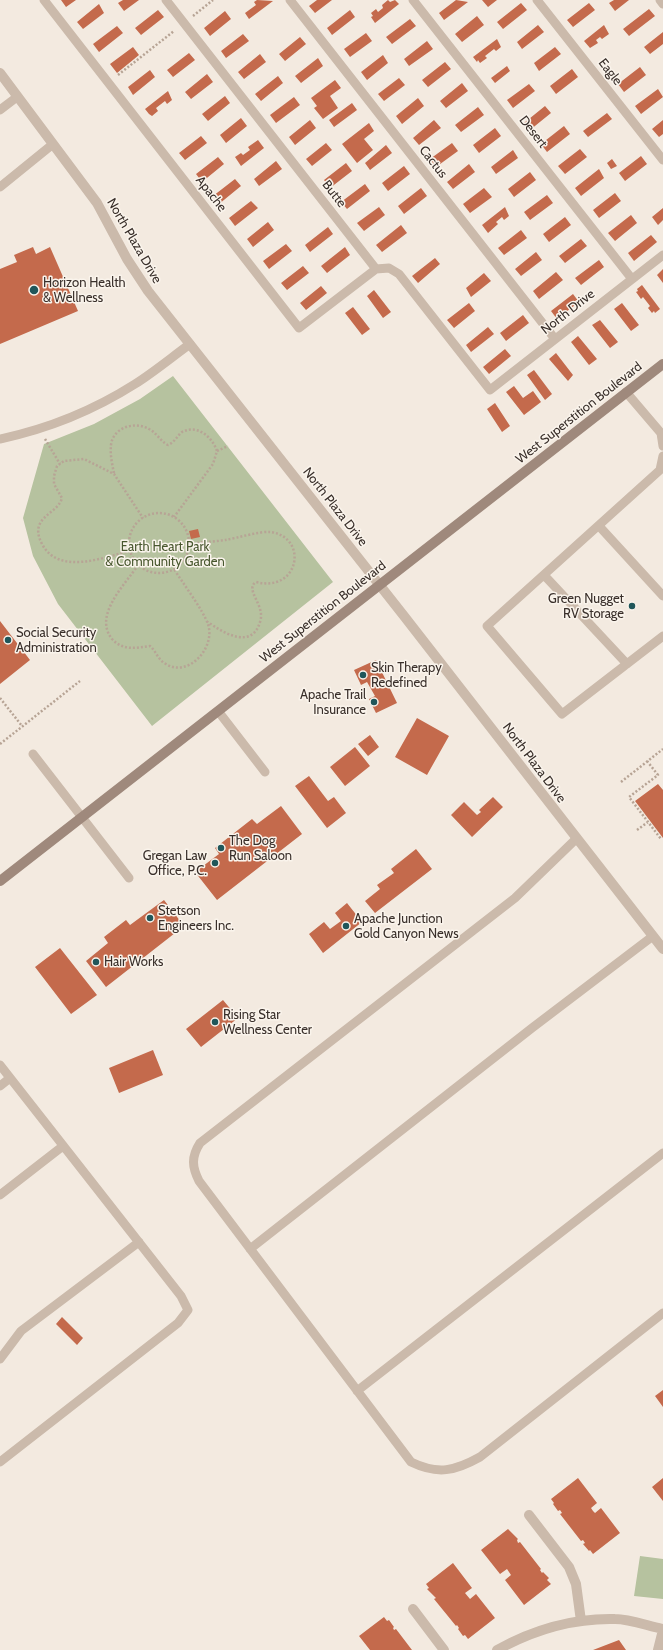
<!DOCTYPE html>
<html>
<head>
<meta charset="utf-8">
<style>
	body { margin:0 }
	canvas { display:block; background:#f3eae0 }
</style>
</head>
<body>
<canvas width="663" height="1650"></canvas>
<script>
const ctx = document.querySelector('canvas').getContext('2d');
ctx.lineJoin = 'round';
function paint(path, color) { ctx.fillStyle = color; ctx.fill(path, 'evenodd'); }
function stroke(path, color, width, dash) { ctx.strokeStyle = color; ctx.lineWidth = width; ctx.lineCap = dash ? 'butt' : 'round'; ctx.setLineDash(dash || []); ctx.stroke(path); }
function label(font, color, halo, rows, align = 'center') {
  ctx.font = font + ' Cabin,sans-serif'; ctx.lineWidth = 3; ctx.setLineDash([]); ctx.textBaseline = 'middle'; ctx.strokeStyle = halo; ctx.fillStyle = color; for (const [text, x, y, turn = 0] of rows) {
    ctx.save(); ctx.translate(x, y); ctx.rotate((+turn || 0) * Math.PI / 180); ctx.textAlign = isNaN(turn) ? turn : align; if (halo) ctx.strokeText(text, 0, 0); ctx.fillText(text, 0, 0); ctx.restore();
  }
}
paint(new Path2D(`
	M173 376 333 582 152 726 58 604 33 556 23 518 44 444 94 424 140 399Z
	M640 1556 663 1559V1599L634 1596Z`), '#b6c29f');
paint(new Path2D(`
	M61 0H76L66 7Z
	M123 0H139L124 11 118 3Z
	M257 0 273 1 249 19 245 13 256 5 254 2Z
	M317 0H332L315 13 309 6Z
	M388 0 390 2 395 0 399 4 375 23 371 17 373 16 371 13 376 9 378 12 383 8 382 5Z
	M456 0 468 2 444 20 439 13Z
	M482 0H497L488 7Z
	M614 0H629L615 11 609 3Z
	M521 3 527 10 503 29 497 22Z
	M589 3 595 10 573 27 567 20Z
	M99 4 104 13 83 29 77 22Z
	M649 9 655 16 629 36 623 29Z
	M158 10 164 17 141 35 135 28Z
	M350 10 355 17 332 35 327 28Z
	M225 11 231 19 210 36 204 28Z
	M477 16 484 25 462 42 455 34Z
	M410 19 416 26 392 44 386 37Z
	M538 25 544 32 522 49 517 42Z
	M604 25 609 34 602 39 600 37 596 40 598 43 590 48 584 41Z
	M117 26 123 33 99 52 93 44Z
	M663 32V44L650 54 644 47Z
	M366 33 372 41 350 57 344 49Z
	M243 34 249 41 226 58 221 51Z
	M300 37 306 44 285 61 279 54Z
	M497 39 501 47 496 51 494 49 485 56 487 58 480 63 478 60 477 62 473 57Z
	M427 41 433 49 409 66 404 59Z
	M133 47 139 55 117 73 110 64Z
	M555 47 561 54 539 71 534 63Z
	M189 53 195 60 173 77 167 70Z
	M260 54 266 62 244 79 238 72Z
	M383 55 388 63 367 80 361 72Z
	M318 58 323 66 301 83 295 76Z
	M445 62 451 69 428 87 422 80Z
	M507 66 510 71 495 83 491 78Z
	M640 67 646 75 624 92 618 84Z
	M572 69 578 77 556 94 550 86Z
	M150 70 155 77 133 95 128 87Z
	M207 74 213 82 191 99 185 92Z
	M278 76 283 83 261 101 255 94Z
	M399 78 405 85 384 101 378 94Z
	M335 80 341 88 330 96 338 108 323 119 314 108 317 106 311 98Z
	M462 83 468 91 446 108 440 101Z
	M529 84 535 91 513 108 507 100Z
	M658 89 663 97 641 114 635 106Z
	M168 91 172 100 167 104 165 101 156 108 158 111 152 116 149 114 145 109Z
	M225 96 230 103 208 121 202 114Z
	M294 97 300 105 276 123 270 115Z
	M418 98 424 106 402 124 396 116Z
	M352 103 357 110 334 127 329 120Z
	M545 106 551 113 530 130 524 123Z
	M478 107 484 115 461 132 455 125Z
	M607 113 612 119 588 137 583 131Z
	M241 118 247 126 226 143 220 135Z
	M310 120 316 128 295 145 289 137Z
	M434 120 441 128 419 145 413 138Z
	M663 120V134L659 137 652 129Z
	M369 123 374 131 364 139 373 150 357 163 342 144Z
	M564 126 570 134 547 152 541 144Z
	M495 128 501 136 479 153 473 145Z
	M201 136 207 143 185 160 179 153Z
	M258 140 264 148 241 166 235 157 241 153 243 155 250 150 248 147Z
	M326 143 332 150 312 166 306 159Z
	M452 143 458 151 436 167 430 159Z
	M386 145 392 153 370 170 365 163Z
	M580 149 587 157 565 174 558 166Z
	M513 150 518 158 496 174 491 167Z
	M641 156 647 164 625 181 619 173Z
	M218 157 224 164 202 182 196 174Z
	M612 159 617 166 611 169 607 163Z
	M276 161 282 169 259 186 254 179Z
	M346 163 352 171 330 188 324 180Z
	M469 164 475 172 453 189 447 182Z
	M404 166 410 174 388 191 382 183Z
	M599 169 604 178 581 196 575 188Z
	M530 172 536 180 514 197 508 189Z
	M235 179 241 186 219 204 213 196Z
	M365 184 370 191 347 209 341 202Z
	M421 188 427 196 404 214 398 206Z
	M484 188 492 197 470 213 463 204Z
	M615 193 621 201 599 218 593 210Z
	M547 195 553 203 530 220 524 212Z
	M251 201 258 208 235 226 229 218Z
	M379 207 385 215 364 231 357 223Z
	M505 207 509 216 504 220 502 217 496 222 498 224 488 233 482 225Z
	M663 208V220L658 225 652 217Z
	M631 215 637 223 615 241 608 233Z
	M565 217 571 225 549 242 543 234Z
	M268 222 274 230 253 247 247 239Z
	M401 225 407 233 382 252 376 245Z
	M328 227 333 234 310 252 305 245Z
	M521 230 527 238 504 255 498 248Z
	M651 235 657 242 634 261 628 253Z
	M581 239 587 246 565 263 559 256Z
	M286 244 292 251 269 269 263 261Z
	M33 247 36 254 50 247 78 311 0 344V269L17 262 14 255Z
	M345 247 350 255 327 273 321 266Z
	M536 252 542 260 521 276 515 269Z
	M435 258 440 264 418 283 412 276Z
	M599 260 604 267 581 285 575 278Z
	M303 266 309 273 287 290 281 283Z
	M663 269V283L657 275Z
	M556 272 563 280 539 299 533 291Z
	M484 273 491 281 471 297 466 288Z
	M642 285 660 309 655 313 654 311 652 313 648 308 650 306 643 297 641 299 636 292 638 291 637 289Z
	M321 286 327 293 306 310 300 303Z
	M374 290 391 312 383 318 367 296Z
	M573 294 579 302 557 319 551 311Z
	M469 303 475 311 454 328 447 320Z
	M622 303 639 325 631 331 614 309Z
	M353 307 370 329 362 335 345 313Z
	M523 315 529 323 506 341 500 333Z
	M600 320 618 342 610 348 592 325Z
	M488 327 494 334 471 352 466 345Z
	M578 336 597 359 589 365 571 342Z
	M505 349 511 356 489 374 483 367Z
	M556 353 573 375 568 381 549 359Z
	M534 370 552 394 545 400 527 375Z
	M514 386 523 398 533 391 541 402 524 415 506 392Z
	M495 403 510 426 502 432 487 409Z
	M198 529 200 537 191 539 189 531Z
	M0 621 30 660 0 684Z
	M376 660 397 703 376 713 369 699 375 696 367 682 361 685 354 670Z
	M417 718 449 736 427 775 395 757Z
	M370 735 379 747 368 756 358 744Z
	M355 747 370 766 345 786 330 767Z
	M309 776 328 801 334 797 346 813 327 828 295 786Z
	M658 784 663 790V838L635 801Z
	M493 797 503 807 472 837 451 815 464 802 477 815 481 812 479 810Z
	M281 806 302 834 217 900 195 872 219 854 215 848 252 819 257 824Z
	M416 849 432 869 375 913 365 901 380 889 377 885 394 873 391 869Z
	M164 900 184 926 106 987 86 961 108 943 104 937 126 920 130 925Z
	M347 903 362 922 323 953 309 934 324 922 330 929 341 921 335 913Z
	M60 948 97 995 71 1014 35 967Z
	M223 1000 238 1018 201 1047 186 1029Z
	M153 1050 163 1075 119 1093 109 1068Z
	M62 1317 83 1338 77 1345 56 1324Z
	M663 1390V1407L655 1396Z
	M578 1478 597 1503 591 1508 593 1511 595 1513 601 1508 620 1533 593 1554 590 1550 589 1551 583 1544 585 1543 583 1540 581 1541 560 1514 562 1513 560 1510 558 1511 553 1504 554 1503 551 1499Z
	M663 1478V1501L652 1487Z
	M508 1529 518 1539 517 1540 518 1543 520 1542 541 1569 540 1570 542 1573 543 1572 549 1578 547 1580 551 1584 524 1605 505 1580 511 1575 507 1569 500 1574 481 1550Z
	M453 1563 472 1588 465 1593 470 1599 476 1594 495 1618 468 1639 465 1635 463 1636 458 1629 459 1628 457 1625 456 1626 434 1599 436 1598 427 1589 429 1588 426 1584Z
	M384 1617 387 1621 389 1620 394 1627 393 1628 394 1630 396 1629 412 1650H370L359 1636Z
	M619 1640 626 1650H593Z`), '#c46a4c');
stroke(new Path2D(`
	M193 16 213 0
	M118 75 174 31
	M45 439 60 464
	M217 451 228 446
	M114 473C112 464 110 454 111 445 113 427 135 421 149 429 157 433 160 441 168 445 175 442 177 436 182 432 198 424 212 437 217 451L213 464 174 517
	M129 543a30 30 0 1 1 60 0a30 30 0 1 1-60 0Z
	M189 544C201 542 213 542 225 540 238 538 259 531 271 532 309 538 299 593 256 582 244 590 266 605 260 622 252 650 223 633 208 622
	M130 551C104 557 59 576 42 544 39 538 37 532 39 526 43 514 59 510 62 498L54 484V476L57 466 64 461 84 459 114 474 143 518
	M138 565C125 585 93 615 112 639 123 651 136 648 150 646 156 651 158 660 166 664 188 678 216 648 208 624 203 610 182 582 174 569
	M0 698 22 726
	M0 744 80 681
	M647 761 658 775 629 797 661 839
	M621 782 663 749
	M637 830 648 822`), '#b7a495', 2.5, [2, 2]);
stroke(new Path2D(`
	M44 0 299 328 376 269
	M166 0 376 269 389 268 399 274 490 390 663 255
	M290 0 555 339
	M413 0 632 279
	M537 0 663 160
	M660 0 663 4
	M0 110 17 97
	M0 187 53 144
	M626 392 661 433 663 446
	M0 439C47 429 94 410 135 384 154 372 172 357 190 344
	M663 456 660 470 487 626 562 714 663 636
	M599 526 663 596
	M544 575 627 664
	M218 711 265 772
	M33 754 129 878
	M576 839 515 898 200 1143C191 1157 192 1167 199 1181L411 1462C438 1475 455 1471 480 1457L663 1313
	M0 1065 181 1296 188 1310 178 1323 0 1462
	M0 1086 10 1078
	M0 1195 63 1146
	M250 1249 532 1028 653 936
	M0 1359 21 1331 139 1242
	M357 1391 663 1153`), '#cbbaab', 9);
stroke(new Path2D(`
	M0 73 97 203 127 259 148 291 404 616 663 949
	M529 1515 569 1567 576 1584 581 1621
	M413 1609 444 1650
	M497 1650C533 1630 574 1618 615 1619 630 1619 648 1626 663 1629
	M658 1650 663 1630`), '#cbbaab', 10);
stroke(new Path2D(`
	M0 881 663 364`), '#9f897c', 10);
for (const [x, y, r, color] of [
	[34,290,5,"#20565a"],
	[632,606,4,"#20565a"],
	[8,640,4,"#20565a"],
	[363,675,4,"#20565a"],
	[374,702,4,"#20565a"],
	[221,848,4,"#20565a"],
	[215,863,4,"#20565a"],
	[150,918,4,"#20565a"],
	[346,926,4,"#20565a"],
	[96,962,4,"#20565a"],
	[215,1022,4,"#20565a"]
]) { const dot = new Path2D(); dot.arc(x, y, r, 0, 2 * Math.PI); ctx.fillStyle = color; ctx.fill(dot); stroke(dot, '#faf4ec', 1.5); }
label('13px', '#392f2a', '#faf4ec', [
	["Eagle",610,72,52],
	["Desert",533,132,52],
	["Cactus",433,162,52],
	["Apache",211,194,52],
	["Butte",334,194,52],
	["North Plaza Drive",134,241,60],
	["North Drive",568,312,-38],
	["West Superstition Boulevard",579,413,-38],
	["North Plaza Drive",335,507,52],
	["West Superstition Boulevard",323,612,-38],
	["North Plaza Drive",534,763,53]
]);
label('13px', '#392f2a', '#faf4ec', [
	["Horizon Health",43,283],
	["& Wellness",43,298],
	["Green Nugget",624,599,"right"],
	["RV Storage",624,614,"right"],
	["Social Security",16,633],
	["Administration",16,648],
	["Skin Therapy",371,668],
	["Redefined",371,683],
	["Apache Trail",366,695,"right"],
	["Insurance",366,710,"right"],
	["The Dog",229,841],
	["Run Saloon",229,856],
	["Gregan Law",207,856,"right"],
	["Office, P.C.",207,871,"right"],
	["Stetson",158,911],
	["Engineers Inc.",158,926],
	["Apache Junction",354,919],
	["Gold Canyon News",354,934],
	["Hair Works",104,962],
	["Rising Star",223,1015],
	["Wellness Center",223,1030]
], 'left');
label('13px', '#48572e', '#faf4ec', [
	["Earth Heart Park",165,547],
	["& Community Garden",165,562]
]);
</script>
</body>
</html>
